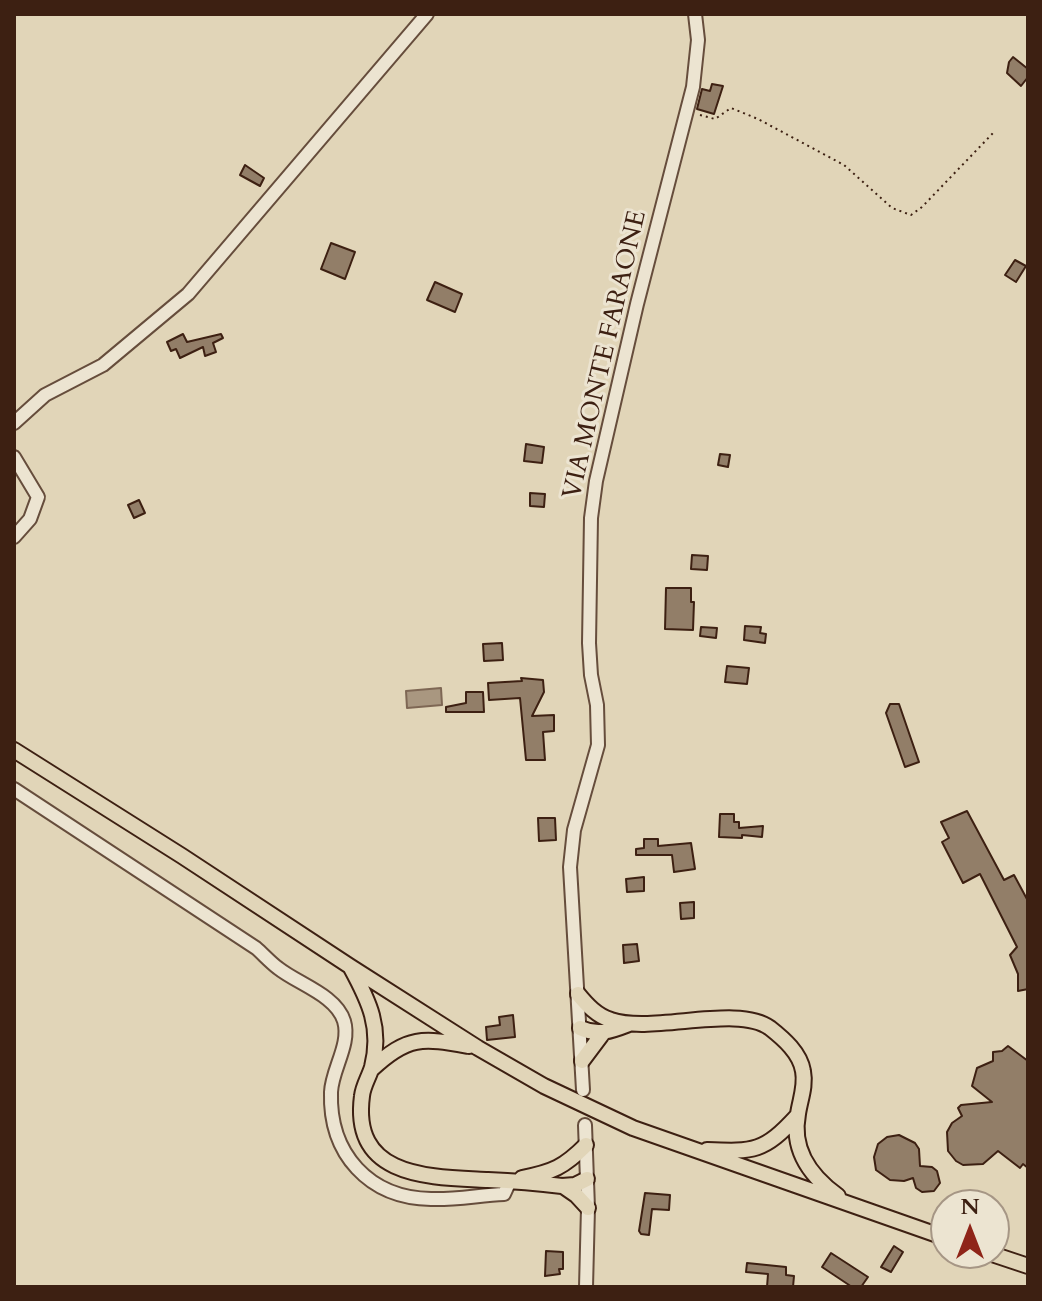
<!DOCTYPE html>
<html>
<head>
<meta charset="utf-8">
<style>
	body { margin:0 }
	#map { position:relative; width:1042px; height:1301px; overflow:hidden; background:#e1d5b8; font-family:Cardo,serif }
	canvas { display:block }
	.frame { position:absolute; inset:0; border:16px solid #3d2012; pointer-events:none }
	.north { position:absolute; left:930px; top:1189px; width:80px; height:80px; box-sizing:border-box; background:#ece4d1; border:2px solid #a69685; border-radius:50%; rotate:0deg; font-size:22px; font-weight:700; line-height:32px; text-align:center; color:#3d2012 }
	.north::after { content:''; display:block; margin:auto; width:28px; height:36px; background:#8f2418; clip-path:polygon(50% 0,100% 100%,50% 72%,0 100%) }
</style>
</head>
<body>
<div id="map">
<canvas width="1042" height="1301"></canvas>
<div class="frame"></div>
<div class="north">N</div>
</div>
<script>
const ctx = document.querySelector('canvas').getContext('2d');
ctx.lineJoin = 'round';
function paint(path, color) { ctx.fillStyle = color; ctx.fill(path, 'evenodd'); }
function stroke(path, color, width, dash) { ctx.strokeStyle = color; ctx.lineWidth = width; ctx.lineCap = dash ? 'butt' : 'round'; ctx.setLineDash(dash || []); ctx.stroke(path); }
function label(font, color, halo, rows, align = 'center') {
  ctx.font = font + ' Cardo,serif'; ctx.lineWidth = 6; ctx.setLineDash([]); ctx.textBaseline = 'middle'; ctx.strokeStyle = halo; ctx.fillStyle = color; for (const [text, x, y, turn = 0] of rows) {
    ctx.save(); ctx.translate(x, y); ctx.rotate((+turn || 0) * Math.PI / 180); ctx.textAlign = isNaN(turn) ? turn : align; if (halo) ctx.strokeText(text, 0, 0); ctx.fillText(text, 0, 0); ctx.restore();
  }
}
const water = new Path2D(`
	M441 688 442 705 407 708 406 691Z`);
paint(water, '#a99780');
stroke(water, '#7e6754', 2);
const building = new Path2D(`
	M1013 57 1028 69V77L1021 86 1007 73 1009 62Z
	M712 84 723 86 714 114 697 109 702 89 710 91Z
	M245 165 264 178 260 186 240 175Z
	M331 243 355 252 345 279 321 269Z
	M1015 260 1026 266 1016 282 1005 275Z
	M435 282 462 294 455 312 427 300Z
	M183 334 187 342 221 334 223 338 213 343 216 352 205 356 203 347 180 358 176 349 171 351 167 342Z
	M526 444 544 447 542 463 524 461Z
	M720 454 730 455 728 467 718 465Z
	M530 493 545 494 544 507 530 506Z
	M139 500 145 513 134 518 128 505Z
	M692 555 708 556 707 570 691 569Z
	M666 588H691V602H694L693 630 665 629Z
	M745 626 761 627 760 633 766 634 765 643 744 640Z
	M701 627 717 628 716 638 700 636Z
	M502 643 503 660 484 661 483 644Z
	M727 666 749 668 747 684 725 682Z
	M521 678 543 680 544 692 532 716 554 715V731L543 732 545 760H526L520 698 489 700 488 683 522 681Z
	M466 692H483L484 712H446V707L466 703Z
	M890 704H899L919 762 905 767 886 713Z
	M967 811 1004 880 1014 875 1028 901V989L1018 991V974L1010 955 1017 947 980 874 963 883 942 842 949 838 941 822Z
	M720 814H734V822H739V828L763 826 762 837 742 835V838L719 837Z
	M538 818H555L556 840 539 841Z
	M644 839H658V846L691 843 695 869 674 872 672 855H636V849L644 848Z
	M644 877V891L627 892 626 879Z
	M694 902V918L681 919 680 903Z
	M637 944 639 961 624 963 623 945Z
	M513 1015 515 1037 487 1040 486 1027 500 1025 499 1017Z
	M1008 1046 1028 1061V1168L1023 1164 1020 1168 998 1151 983 1164 963 1165 956 1161 948 1151 947 1132 952 1123 962 1116 958 1108 961 1105 992 1102 972 1086 977 1068 993 1061V1052L1002 1051Z
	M899 1135 915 1143 919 1149 920 1166 932 1167 937 1171 940 1183 934 1191 922 1192 916 1188 913 1178 904 1181 890 1180 876 1170 874 1157 878 1144 887 1137Z
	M645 1193 670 1195 669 1210 652 1209 649 1235 641 1234 639 1231Z
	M894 1246 903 1252 891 1272 881 1267Z
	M546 1251 563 1252V1269H559L560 1274 545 1276Z
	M831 1253 868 1277 861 1287H852L822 1267Z
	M747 1263 786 1267V1275L794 1276 793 1287H767L768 1274 746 1272Z`);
paint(building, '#927e68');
stroke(building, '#3d2012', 2);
const minor = new Path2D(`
	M14 423 45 395 103 365 188 294 427 14
	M14 457 38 497 30 519 14 537
	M14 789 256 948C263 954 270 962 278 968 298 984 336 995 344 1021 351 1044 332 1069 331 1092 329 1154 369 1198 431 1199 455 1200 480 1195 504 1194L510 1181
	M583 1090 570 867 574 830 598 745 597 705 591 675 589 643 591 518 596 481 637 304 693 87 698 40 695 14
	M585 1125 588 1208 586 1287`);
const major = new Path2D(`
	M14 750 182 856 351 967 478 1048 544 1086 633 1128 946 1238
	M351 968C369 1001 382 1028 372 1067 369 1077 363 1086 362 1096 351 1179 431 1177 488 1180 513 1181 538 1183 562 1186L575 1185 587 1179
	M578 994C587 1005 597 1016 611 1020 652 1034 738 1004 770 1028 784 1039 800 1053 803 1071 806 1086 800 1100 798 1114 791 1150 810 1176 838 1196
	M580 1028C598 1036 611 1031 629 1024
	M582 1061 603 1033
	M372 1069C408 1035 423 1038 469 1046
	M707 1150C754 1152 764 1152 797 1116
	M522 1178C553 1172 564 1167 586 1145
	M563 1186 576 1195 588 1208
	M989 1253 1028 1266`);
stroke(minor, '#664d3c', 16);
stroke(major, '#3d2012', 18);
stroke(new Path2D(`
	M700 115 715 119 731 108 758 119 844 165 892 208 911 215 922 207 994 132`), '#3d2012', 2, [2, 4]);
stroke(minor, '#ece4d1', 12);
stroke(major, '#e1d5b8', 14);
label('26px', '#3d2012', '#ece4d1', [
	["VIA MONTE FARAONE",606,355,-77]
]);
</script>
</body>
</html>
